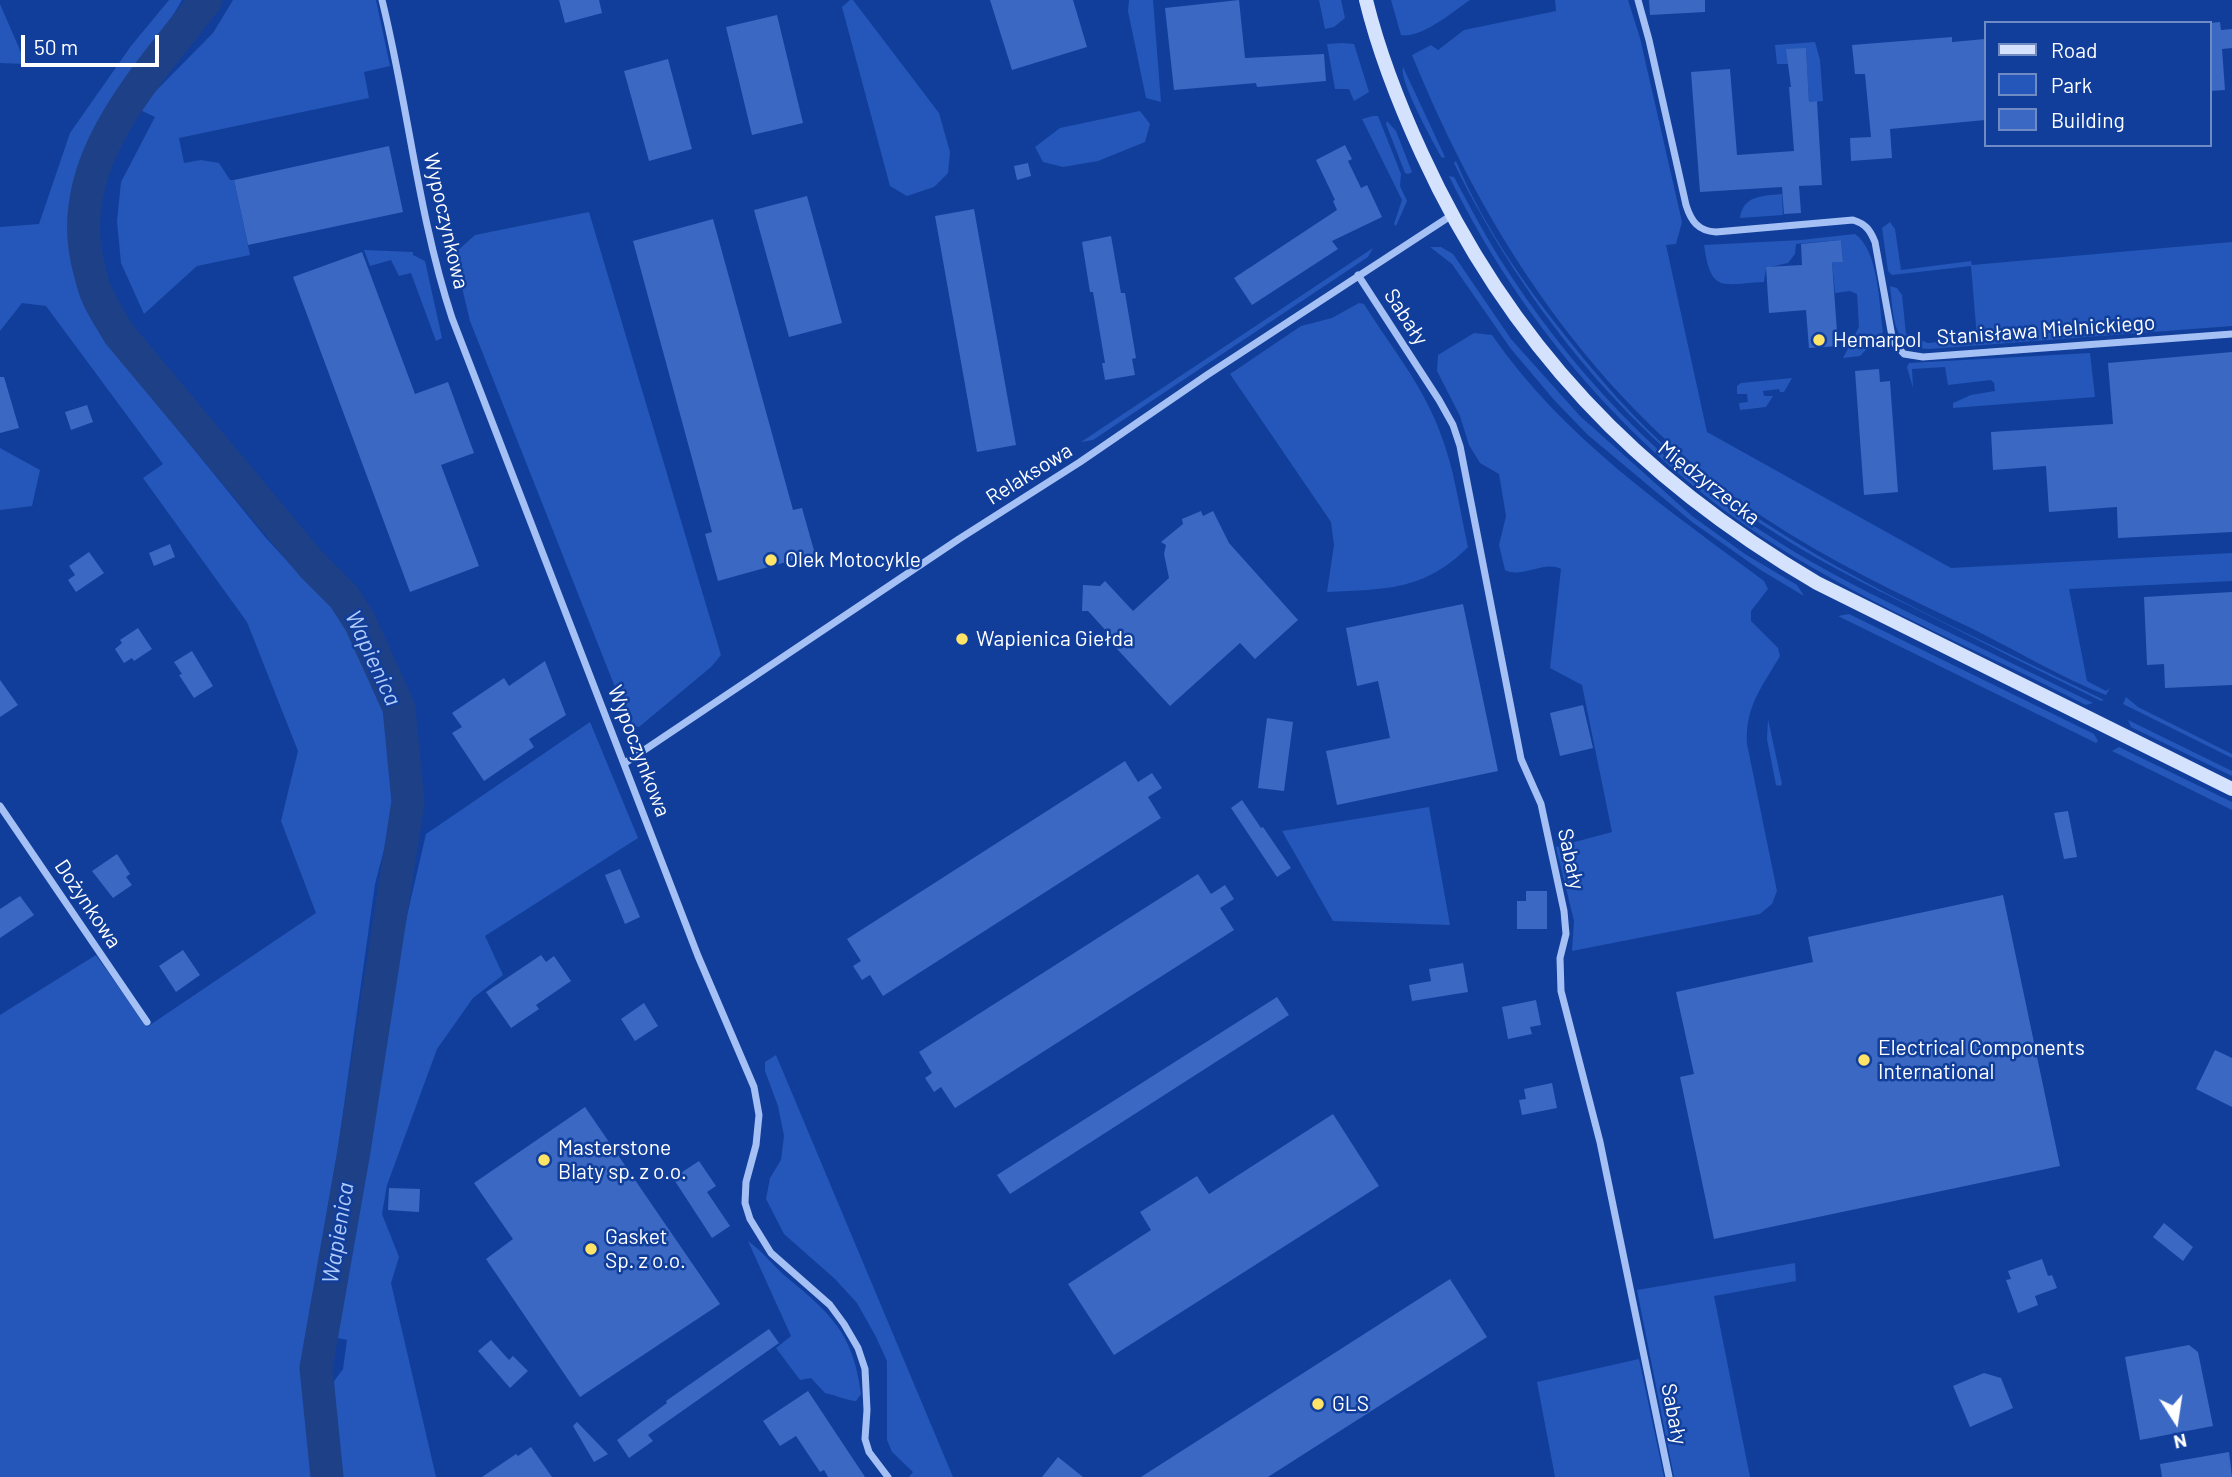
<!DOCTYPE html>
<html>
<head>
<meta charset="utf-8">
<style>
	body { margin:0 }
	#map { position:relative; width:2232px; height:1477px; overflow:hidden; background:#113e9b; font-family:Barlow,sans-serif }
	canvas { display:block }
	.legend { position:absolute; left:1984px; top:21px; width:228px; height:126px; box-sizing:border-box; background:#113e9b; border:2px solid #708bc3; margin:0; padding:9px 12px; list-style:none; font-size:21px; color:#fff }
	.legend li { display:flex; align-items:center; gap:14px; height:35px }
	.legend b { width:35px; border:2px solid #708bc3 }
	.north { position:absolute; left:2141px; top:1386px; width:70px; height:70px; -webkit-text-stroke:5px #113e9b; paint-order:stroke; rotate:168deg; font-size:19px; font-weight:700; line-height:28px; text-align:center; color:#fff }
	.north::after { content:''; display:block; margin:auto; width:24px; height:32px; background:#fff; clip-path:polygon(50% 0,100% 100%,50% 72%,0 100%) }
	.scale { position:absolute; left:21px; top:35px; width:138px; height:32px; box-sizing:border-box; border:4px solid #fff; border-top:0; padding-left:9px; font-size:21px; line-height:24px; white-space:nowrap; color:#fff; -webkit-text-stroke:5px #113e9b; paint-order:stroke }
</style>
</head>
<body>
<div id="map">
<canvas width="2232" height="1477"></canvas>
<ul class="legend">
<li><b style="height:9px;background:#d5e2fd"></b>Road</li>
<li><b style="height:19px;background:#2457b9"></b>Park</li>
<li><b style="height:19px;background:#3a68c2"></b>Building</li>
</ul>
<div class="north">N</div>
<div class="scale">50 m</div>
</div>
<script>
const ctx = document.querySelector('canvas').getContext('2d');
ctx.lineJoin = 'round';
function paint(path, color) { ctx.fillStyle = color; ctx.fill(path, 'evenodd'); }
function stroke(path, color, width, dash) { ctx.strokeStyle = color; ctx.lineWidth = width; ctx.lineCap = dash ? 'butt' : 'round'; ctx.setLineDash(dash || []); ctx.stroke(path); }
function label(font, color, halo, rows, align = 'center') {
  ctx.font = font + ' Barlow,sans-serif'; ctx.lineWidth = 5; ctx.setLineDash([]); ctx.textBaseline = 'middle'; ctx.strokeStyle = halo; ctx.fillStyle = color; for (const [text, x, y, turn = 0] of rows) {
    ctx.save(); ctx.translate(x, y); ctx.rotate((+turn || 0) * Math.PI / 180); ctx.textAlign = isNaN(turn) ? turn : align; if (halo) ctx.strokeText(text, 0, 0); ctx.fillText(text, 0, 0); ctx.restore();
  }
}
paint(new Path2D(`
	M169 0H182L155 45 116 102 71 198 69 229 83 299 106 341 265 537 300 575 348 615 391 707 397 800 375 884 337 1155 302 1356 315 1477H0V1015L96 955 147 1027 316 913 281 821 298 751 247 622 143 478 163 464 46 306 22 303 0 331V227L39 224 70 133 131 46Z
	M233 0H376L390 66 364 72 369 98 179 138 184 163 201 160 219 163 230 180H234L250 255 197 266 144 314 121 263 117 221 121 182 155 117 138 109 213 33Z
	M850 0H853L939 113 950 152 948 173 934 187 907 196 890 186 842 7Z
	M1129 0H1153L1161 102 1146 98 1128 11Z
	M1319 0H1341L1345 18 1334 27 1325 29Z
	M1391 0H1470C1454 11 1421 39 1401 35Z
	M1555 0H1628L1640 38 1682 222 1676 244 1666 245 1707 432 1951 568 2232 553V581L2069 589 2087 681 2106 691 2110 688 2106 695C2060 677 2017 651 1973 629 1901 595 1829 561 1763 517 1596 404 1487 239 1412 55L1431 45 1438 50 1464 30 1556 11Z
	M0 4 26 64 0 63Z
	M1815 42 1820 60 1823 101 1809 102 1806 48 1788 64H1777L1775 45Z
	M1342 43 1354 44 1369 92 1354 101 1349 89H1335L1327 44Z
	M1403 67 1445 157 1442 158C1433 142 1399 81 1403 67Z
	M1140 111 1150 124 1145 142 1098 161 1063 167 1043 162 1035 147 1060 128Z
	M1373 116H1378L1401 174 1400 186 1407 201 1396 226 1394 224 1402 200 1362 119Z
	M1387 121 1396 131 1412 172 1408 174 1405 173 1386 124Z
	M1456 161C1481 220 1517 274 1556 324 1596 375 1638 425 1689 467 1812 568 1962 629 2104 700L2101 701C2039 671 1978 640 1916 609 1867 585 1818 561 1772 531 1633 442 1526 310 1454 163Z
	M1449 176 1454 177C1468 203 1482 230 1498 256 1569 369 1663 469 1777 541 1825 572 1876 596 1926 621 1982 648 2037 676 2093 703L2086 705C1983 652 1873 607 1775 545 1635 456 1522 325 1449 176Z
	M1782 194 1783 215 1740 218C1743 195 1763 196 1782 194Z
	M589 212 721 655 711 667 639 727 630 725 470 321 456 262V252L475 235Z
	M1890 222 1895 229 1901 270 1971 261 1972 265 2232 242V326L1929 349C1891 348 1894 316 1890 286L1897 288 1902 295 1906 334 1928 343 1977 338 1971 266 1892 275 1888 271 1882 228Z
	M1855 234C1879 251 1879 305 1883 332L1860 356 1843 358 1859 327 1857 294 1850 291 1835 293 1832 262 1843 261 1841 240 1796 244 1795 254 1788 263 1766 268 1764 282C1722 284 1711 294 1704 245L1801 240Z
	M1430 247H1441L1453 254 1511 339 1580 416 1692 516 1745 554 1797 585 1804 596 1759 569 1692 522 1588 435 1555 401 1511 349 1452 264Z
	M1373 248 1368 257 1093 440 1081 442Z
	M364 250 413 252V255L425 261 442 338 436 341 411 273 399 276 391 260 370 266Z
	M1359 303 1364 304C1389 344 1421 383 1438 427 1454 465 1459 507 1468 547 1424 591 1386 589 1327 592L1334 545 1331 522 1230 374 1301 326 1332 318Z
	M1474 333 1492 335C1562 437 1666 508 1764 581L1768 589 1751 611V621L1778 648 1780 656C1762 687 1745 706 1747 744L1777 891 1772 904 1760 914 1572 951 1574 921 1556 847 1612 832 1582 685 1550 668 1561 569C1543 560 1523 579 1505 570L1499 545 1506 516 1499 474 1480 463 1469 445 1460 416 1437 371 1438 355Z
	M2090 353 2095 397 1953 408V403L1971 395 1995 391 1994 383 1991 380 1948 385 1945 367 1912 369 1913 388 1907 367 1909 363Z
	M1792 378 1784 392H1780L1779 389 1763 391 1764 396H1773L1766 407 1740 410 1739 403 1748 402 1747 394H1737V386L1741 383Z
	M0 448 40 470 32 506 0 510Z
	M1849 614 2094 734 2098 741 2096 743 1838 616Z
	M2126 697 2138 707 2232 754V758L2123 704Z
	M1768 719 1782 784 1780 786 1776 785 1767 739Z
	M2128 720 2232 771V776L2131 727Z
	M590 722 638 838 485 936 503 975 473 998 437 1049 387 1185 382 1214 399 1257 391 1283 436 1477H340L332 1418V1384L343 1369 347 1340 333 1337 365 1145 380 1032 426 834Z
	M2119 747 2232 802V810L2112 751Z
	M1429 807 1450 925 1333 921 1282 831Z
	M776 1055 953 1477H909L913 1472 892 1452 887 1440V1361L876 1337 857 1303 835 1279 784 1234 766 1199 770 1178 781 1160 784 1136 778 1106 765 1071V1062Z
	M748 1241C762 1251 772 1264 784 1275 830 1313 853 1332 861 1394L856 1401C844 1400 836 1395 825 1393L811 1378 800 1380 776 1348 791 1336Z
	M1795 1263 1796 1281 1714 1296 1750 1477H1674L1637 1290Z
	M1639 1359 1664 1477H1555L1537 1382Z`), '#2457b9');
stroke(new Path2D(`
	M206 0C146 78 59 165 90 272 92 280 94 289 98 297 104 310 112 322 119 334L312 565 344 597 360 622 399 708 408 802 354 1151 316 1368 327 1477`), '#1e4087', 33);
paint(new Path2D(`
	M559 0H599L602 13 565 23Z
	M990 0H1073L1087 47 1012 70Z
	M1239 0 1245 58 1324 54 1326 81 1257 87 1256 83 1174 90 1165 8Z
	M1649 0H1705V12L1650 15Z
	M777 15 803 123 752 135 726 27Z
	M2220 22 2221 30 2232 29V48L2222 49 2225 90 2209 91V23Z
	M1952 37V42L1985 39V120L1890 129 1892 158 1851 161 1850 138 1871 137 1865 74H1855L1852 45Z
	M1806 48 1809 102 1817 101 1822 185 1799 186 1801 213 1784 214 1782 187 1700 192 1691 72 1730 69 1737 155 1794 151 1789 87H1791L1786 49Z
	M668 59 692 149 649 161 624 71Z
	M1345 145 1352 159 1348 161 1361 188 1367 185 1382 217 1332 241 1338 249 1252 305 1234 278 1337 210 1333 201 1335 200 1316 160Z
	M389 146 403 212 248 245 234 180Z
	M1028 163 1031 176 1017 180 1014 166Z
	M807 196 842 323 789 337 754 210Z
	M974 209 1016 445 977 452 935 216Z
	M713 219 793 510 802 508 815 554 718 581 705 534 712 532 633 241Z
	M1111 236 1121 293H1125L1136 358 1132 359 1135 375 1105 380 1102 363H1105L1093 292H1090L1082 242Z
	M1841 240 1843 262H1832L1838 346 1809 348 1806 310 1769 313 1766 267 1802 265 1801 244Z
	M362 252 415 394 448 382 474 453 441 465 479 566 410 592 293 277Z
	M2232 352V532L2118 538 2117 507 2049 512 2046 466 1993 470 1991 432 2113 424 2108 363Z
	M1879 369 1880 382 1890 381 1898 492 1864 495 1855 371Z
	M0 377H4L19 428 0 433Z
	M87 405 93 422 71 430 65 412Z
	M1201 511 1203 516 1213 511 1229 543 1298 620 1255 659 1240 643 1170 706 1105 636 1108 633 1088 611H1082L1083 585 1100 586 1105 581 1133 611 1169 578 1164 554 1166 545 1161 542 1183 524 1182 519Z
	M170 544 175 557 154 566 149 553Z
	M89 552 104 573 76 592 68 580 75 575 69 566Z
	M2232 592V685L2165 688 2164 664 2147 665 2144 597Z
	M1463 604 1498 771 1337 805 1326 751 1390 738 1378 681 1357 686 1346 628Z
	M138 628 152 649 134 661 132 658 124 663 115 649 122 643 120 640Z
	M192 651 213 686 194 698 179 675 182 674 174 662Z
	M545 661 566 715 529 739 534 747 484 781 452 733 462 727 452 713 504 678 509 686Z
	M0 680 18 705 0 717Z
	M1583 705 1593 748 1560 756 1550 713Z
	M1267 718 1293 722 1284 791 1258 788Z
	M1125 761 1138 782 1152 773 1162 788 1148 797 1161 818 883 996 870 975 862 980 853 966 861 961 847 939Z
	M1242 800 1261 828 1263 827 1291 868 1277 877 1231 808Z
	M2068 811 2077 857 2064 859 2054 813Z
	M117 854 130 874 126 877 132 885 113 898 92 871Z
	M620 869 640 917 625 924 605 875Z
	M1198 874 1211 894 1225 885 1234 899 1220 908 1234 930 955 1108 941 1087 934 1092 925 1078 932 1073 919 1052Z
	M1526 891H1547V929H1517V901H1526Z
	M2003 895 2060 1166 1714 1239 1680 1077 1694 1074 1676 992 1813 962 1808 937Z
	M20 896 34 915 0 938V909Z
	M183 950 200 975 176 992 159 966Z
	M541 955 546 962 554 956 571 981 536 1005 539 1009 511 1028 486 992Z
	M1463 963 1468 992 1412 1001 1409 985 1431 981 1429 969Z
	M1277 997 1289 1015 1010 1194 997 1175Z
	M1536 1000 1541 1025 1530 1027 1532 1034 1508 1039 1502 1007Z
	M644 1003 658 1026 635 1041 621 1019Z
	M2215 1050 2232 1058V1107L2196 1089Z
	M1552 1083 1557 1108 1522 1115 1519 1100 1526 1099 1524 1089Z
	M585 1107 720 1304 580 1397 486 1259 513 1239 474 1183Z
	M1333 1114 1379 1186 1114 1355 1068 1284 1151 1230 1140 1212 1197 1176 1209 1194Z
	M699 1161 716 1186 707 1192 730 1226 712 1238 673 1178Z
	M389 1188 420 1189 419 1212 388 1210Z
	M2164 1223 2193 1247 2183 1261 2153 1237Z
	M2042 1259 2048 1276 2052 1275 2057 1288 2035 1296 2038 1305 2018 1313 2006 1280 2011 1279 2008 1271Z
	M1450 1279 1487 1337 1268 1477H1141Z
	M769 1329 779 1343 648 1435 653 1441 629 1458 617 1440 667 1403 666 1401Z
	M491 1340 509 1360 513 1356 528 1371 510 1388 478 1351Z
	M2189 1345 2198 1352 2213 1426 2140 1440 2125 1357Z
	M1984 1373 2001 1378 2013 1408 1970 1427 1953 1386Z
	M808 1391 865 1477H828L824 1470 820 1472 796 1436 780 1446 763 1421Z
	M577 1422 608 1454 594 1462 573 1426Z
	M531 1447 552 1477H482L516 1454 518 1456Z
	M2229 1452 2232 1477H2162L2160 1464Z
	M1058 1457 1083 1477H1042Z`), '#3a68c2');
stroke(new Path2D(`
	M382 0C408 105 418 215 452 318L698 956 754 1087 759 1115 756 1145 746 1182 745 1203 750 1219 771 1253 830 1305 844 1324 858 1348 865 1369 867 1410 865 1439 869 1452 888 1477
	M1638 0 1649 40 1686 205C1691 221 1698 231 1716 232L1853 220C1866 224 1870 230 1875 242L1893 342 1904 354 1923 357 2232 334
	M1358 275 1439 400 1453 425 1460 446 1521 759 1541 804 1564 911 1566 934 1560 958 1561 991 1600 1142 1669 1477
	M625 763 959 539 1080 462 1207 375 1452 215
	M0 806 147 1022`), '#a5c0f4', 7);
stroke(new Path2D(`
	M1366 0C1379 53 1399 104 1422 154 1509 344 1638 478 1817 583L2232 789`), '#d5e2fd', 14);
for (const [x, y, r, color] of [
	[1819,340,7,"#ffe468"],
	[771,560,7,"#ffe468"],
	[962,639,7,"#ffe468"],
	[1864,1060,7,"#ffe468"],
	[544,1160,7,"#ffe468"],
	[591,1249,7,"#ffe468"],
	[1318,1404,7,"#ffe468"]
]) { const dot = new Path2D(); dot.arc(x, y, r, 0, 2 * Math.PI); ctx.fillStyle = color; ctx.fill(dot); stroke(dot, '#113e9b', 2.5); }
label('21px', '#fff', '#113e9b', [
	["Wypoczynkowa",446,221,77],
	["Sabały",1406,317,57],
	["Stanisława Mielnickiego",2046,330,-4],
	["Relaksowa",1029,474,-32],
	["Międzyrzecka",1709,483,38],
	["Wypoczynkowa",639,751,69],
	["Sabały",1571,859,78],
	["Dożynkowa",88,904,56],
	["Sabały",1674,1414,79]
]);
label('21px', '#fff', '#113e9b', [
	["Hemarpol",1833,340],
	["Olek Motocykle",785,560],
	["Wapienica Giełda",976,639],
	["Electrical Components",1878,1048],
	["International",1878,1072],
	["Masterstone",558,1148],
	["Blaty sp. z o.o.",558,1172],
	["Gasket",605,1237],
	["Sp. z o.o.",605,1261],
	["GLS",1332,1404]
], 'left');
label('italic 23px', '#b1cbfb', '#113e9b', [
	["Wapienica",373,658,65],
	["Wapienica",338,1233,-81]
]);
</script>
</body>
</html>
